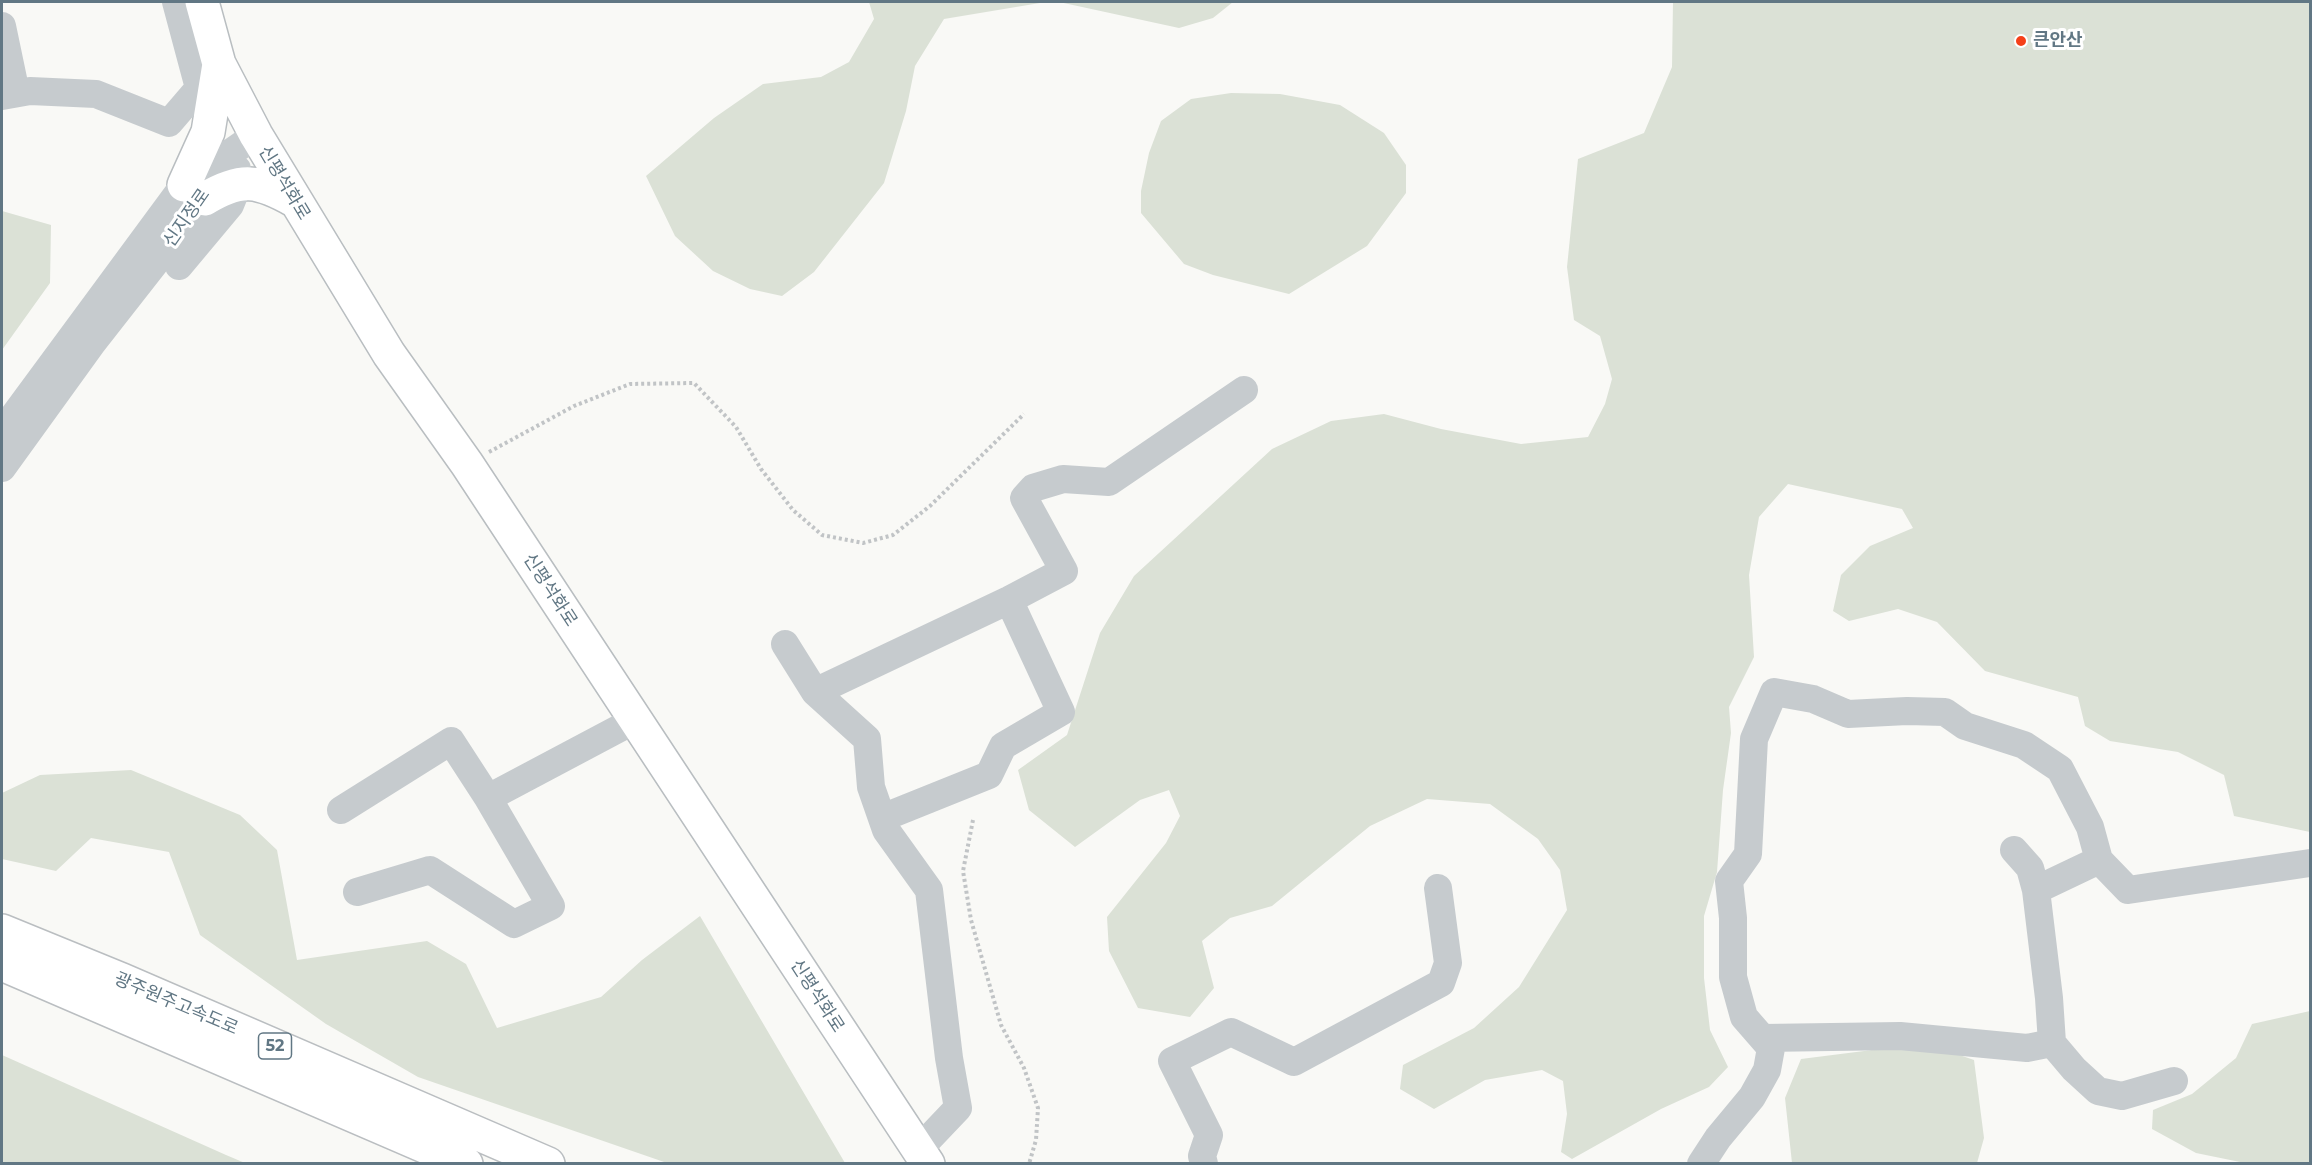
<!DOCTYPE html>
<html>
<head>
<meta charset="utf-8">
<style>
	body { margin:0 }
	#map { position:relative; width:2312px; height:1165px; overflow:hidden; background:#f9f9f6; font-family:Montserrat,sans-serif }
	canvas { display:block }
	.frame { position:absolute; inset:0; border:3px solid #617784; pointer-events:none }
</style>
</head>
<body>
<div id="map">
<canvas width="2312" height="1165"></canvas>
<div class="frame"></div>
</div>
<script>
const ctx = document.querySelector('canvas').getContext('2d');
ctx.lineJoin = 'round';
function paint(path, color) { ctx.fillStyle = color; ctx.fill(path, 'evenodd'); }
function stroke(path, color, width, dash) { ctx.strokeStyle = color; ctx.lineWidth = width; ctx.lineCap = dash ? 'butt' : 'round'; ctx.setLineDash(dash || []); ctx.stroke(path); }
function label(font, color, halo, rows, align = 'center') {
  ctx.font = font + ' Montserrat,"Noto Sans KR",sans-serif'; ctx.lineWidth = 6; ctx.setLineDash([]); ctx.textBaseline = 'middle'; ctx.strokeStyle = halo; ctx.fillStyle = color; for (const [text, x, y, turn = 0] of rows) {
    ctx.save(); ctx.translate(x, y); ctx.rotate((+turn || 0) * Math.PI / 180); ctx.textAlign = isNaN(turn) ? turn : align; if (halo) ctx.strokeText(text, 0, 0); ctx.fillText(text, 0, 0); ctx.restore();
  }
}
paint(new Path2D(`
	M869 2H1046L944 19 915 66 906 111 884 183 814 272 782 296 750 289 713 271 675 236 646 176 714 118 763 84 821 77 849 62 874 19Z
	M1059 2H1233L1213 18 1179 28Z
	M1673 2H2310V832L2234 816 2224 775 2178 752 2110 741 2085 726 2078 697 1985 671 1937 622 1898 609 1849 621 1833 611 1841 575 1870 546 1913 528 1902 509 1788 484 1759 517 1749 575 1754 657 1729 707 1731 733 1723 790 1717 872 1704 916V978L1710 1030 1728 1067 1709 1087 1661 1109 1572 1159 1561 1152 1567 1114 1563 1081 1542 1070 1485 1080 1434 1109 1400 1089 1403 1065 1474 1028 1519 987 1567 910 1560 870 1538 839 1490 804 1427 799 1370 826 1272 906 1230 918 1202 941 1214 988 1190 1017 1138 1008 1109 951 1107 917 1166 843 1180 816 1169 790 1140 800 1075 847 1029 810 1018 770 1067 735 1100 633 1134 576 1272 449 1331 421 1384 414 1441 429 1521 444 1588 437 1605 404 1612 379 1600 336 1574 320 1567 267 1578 159 1644 133 1672 67Z
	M1231 93 1280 94 1340 105 1384 133 1406 165V193L1367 246 1289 294 1213 275 1184 264 1141 213V191L1149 153 1161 121 1191 99Z
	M2 211 51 225 50 283 2 350Z
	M131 770 240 815 277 850 297 960 427 941 466 964 497 1028 601 997 642 960 700 916 845 1163H667L418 1077 326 1024 200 935 169 852 91 838 56 871 2 859V793L40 775Z
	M2310 1011V1163H2245L2196 1153 2152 1129 2153 1110 2192 1094 2236 1058 2252 1024Z
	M1942 1049 1974 1060 1984 1138 1977 1163H1792L1785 1098 1801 1059 1872 1050Z
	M2 1055 226 1155 245 1163H2Z`), '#dbe1d6');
const major = new Path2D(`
	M202 2 219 64 256 135 389 354 467 464 928 1164
	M184 185 208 132 219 64
	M205 199C241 177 258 180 295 201`);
const highway = new Path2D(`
	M2 931 122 980 548 1164
	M2 964 466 1164`);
stroke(major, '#b9bec1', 36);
stroke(highway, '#babec1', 36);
stroke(new Path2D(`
	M489 452 574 406 630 384 694 383 736 427 761 469 793 510 822 535 863 543 893 535 930 506 1024 414
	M973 820 963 871 971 920 1001 1025 1024 1068 1038 1108 1036 1140 1029 1164`), '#c1c4c6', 4, [3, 3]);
stroke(new Path2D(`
	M2 26 16 93
	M2 96 30 91 96 94 169 123 199 88 176 2
	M179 266 230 205 239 183 237 169
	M2 432 184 185 256 135
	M2 468 93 342 205 199 213 179
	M785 644 815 692 867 739 871 787 886 830 929 890 949 1058 958 1108 919 1149
	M815 692 1009 600 1064 571 1024 498 1033 488 1063 479 1109 482 1244 390
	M341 810 451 741 488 798 635 720
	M882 818 989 775 1003 746 1061 712 1009 600
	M2014 850 2030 868 2036 890 2049 998 2052 1043 2074 1069 2098 1091 2122 1096 2174 1081
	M2036 890 2099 860
	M357 892 430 870 514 924 551 906 488 798
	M1763 1038 1900 1036 2027 1048 2052 1043
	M1204 1164 1202 1156 1209 1135 1172 1061 1231 1032 1294 1062 1441 983 1448 963 1438 888
	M1701 1164 1718 1138 1752 1097 1767 1070 1771 1048 1744 1017 1733 977V918L1729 881 1748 854 1754 739 1774 692 1813 699 1848 714 1907 711 1945 712 1965 726 2024 745 2060 769 2090 827 2099 860 2128 890 2310 863`), '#c6cbce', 28);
stroke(major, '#fff', 33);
stroke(highway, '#fff', 33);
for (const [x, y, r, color] of [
	[2021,41,6,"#f54019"]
]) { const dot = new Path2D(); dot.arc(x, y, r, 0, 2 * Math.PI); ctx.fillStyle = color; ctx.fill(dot); stroke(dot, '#fff', 2); }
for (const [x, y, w] of [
	[275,1046,33]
]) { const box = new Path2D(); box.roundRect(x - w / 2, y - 13, w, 26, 4.5); ctx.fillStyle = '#fff'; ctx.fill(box); stroke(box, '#617784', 1.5); }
label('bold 16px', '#617784', null, [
	["52",275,1046]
]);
label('bold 18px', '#617784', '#fff', [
	["큰안산",2033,41]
], 'left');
label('18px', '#617784', '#fff', [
	["신평석화로",284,183,59],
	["신지정로",187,218,-55],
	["신평석화로",550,590,57],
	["신평석화로",817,996,57],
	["광주원주고속도로",176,1004,23]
]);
</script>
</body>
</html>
